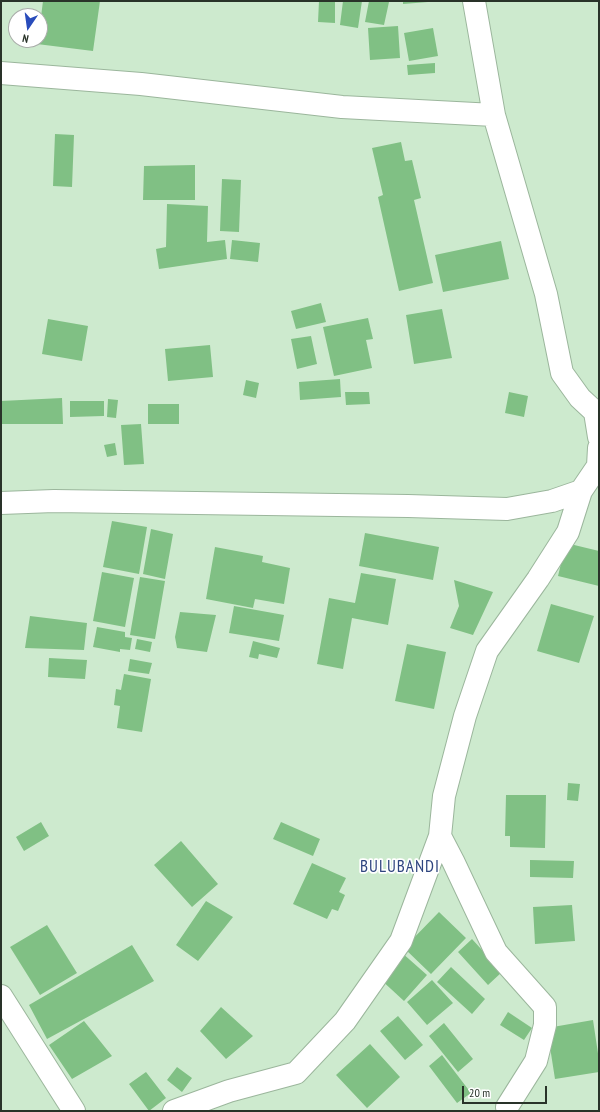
<!DOCTYPE html>
<html>
<head>
<meta charset="utf-8">
<style>
	body { margin:0 }
	#map { position:relative; width:600px; height:1112px; overflow:hidden; background:#cdeace; font-family:"PT Sans Narrow",sans-serif }
	canvas { display:block }
	.frame { position:absolute; inset:0; border:2px solid #293329; pointer-events:none }
	.north { position:absolute; left:8px; top:8px; width:40px; height:40px; box-sizing:border-box; background:#fff; border:1px solid #a9ada9; border-radius:50%; rotate:193deg; font-size:11px; font-weight:700; line-height:16px; text-align:center; color:#293329 }
	.north::after { content:''; display:block; margin:auto; width:14px; height:18px; background:#294cbb; clip-path:polygon(50% 0,100% 100%,50% 72%,0 100%) }
	.scale { position:absolute; left:462px; top:1086px; width:85px; height:18px; box-sizing:border-box; border:2px solid #293329; border-top:0; padding-left:5px; font-size:12px; line-height:14px; white-space:nowrap; color:#293329; -webkit-text-stroke:3px #fff; paint-order:stroke }
</style>
</head>
<body>
<div id="map">
<canvas width="600" height="1112"></canvas>
<div class="frame"></div>
<div class="north">N</div>
<div class="scale">20 m</div>
</div>
<script>
const ctx = document.querySelector('canvas').getContext('2d');
ctx.lineJoin = 'round';
function paint(path, color) { ctx.fillStyle = color; ctx.fill(path, 'evenodd'); }
function stroke(path, color, width, dash) { ctx.strokeStyle = color; ctx.lineWidth = width; ctx.lineCap = dash ? 'butt' : 'round'; ctx.setLineDash(dash || []); ctx.stroke(path); }
function label(font, color, halo, rows, align = 'center') {
  ctx.font = font + ' "PT Sans Narrow",sans-serif'; ctx.lineWidth = 3.5; ctx.setLineDash([]); ctx.textBaseline = 'middle'; ctx.strokeStyle = halo; ctx.fillStyle = color; for (const [text, x, y, turn = 0] of rows) {
    ctx.save(); ctx.translate(x, y); ctx.rotate((+turn || 0) * Math.PI / 180); ctx.textAlign = isNaN(turn) ? turn : align; if (halo) ctx.strokeText(text, 0, 0); ctx.fillText(text, 0, 0); ctx.restore();
  }
}
paint(new Path2D(`
	M43 1H100L93 51 37 44 38 40H40V25Z
	M319 1H335V23L318 22Z
	M343 1H362L358 28 340 25Z
	M369 1 389 2 384 25 365 22Z
	M403 1H428V2L403 4Z
	M398 26 400 58 370 60 368 28Z
	M433 28 438 56 409 61 404 33Z
	M435 63V73L408 75 407 65Z
	M55 134 74 135 72 187 53 186Z
	M401 142 405 161 412 160 421 198 414 200 433 283 399 291 378 197 383 195 372 148Z
	M195 165V200H143L144 166Z
	M222 179 241 180 239 232 220 231Z
	M167 204 208 206 207 242 225 240 227 259 159 269 156 249 166 247Z
	M232 240 260 243 258 262 230 259Z
	M501 241 509 279 443 292 435 255Z
	M321 303 326 322 296 329 291 311Z
	M442 309 452 358 414 364 406 315Z
	M368 318 373 339 366 340 372 368 334 376 323 327Z
	M48 319 88 326 82 361 42 354Z
	M311 336 317 364 297 369 291 339Z
	M210 345 213 377 168 381 165 349Z
	M340 379 341 397 300 400 299 382Z
	M246 380 259 383 256 398 243 395Z
	M345 392H369L370 404 346 405Z
	M509 392 528 396 524 417 505 413Z
	M62 398 63 424H1V401Z
	M108 399 118 400 116 418 107 417Z
	M70 401H104V416L70 417Z
	M148 404H179V424H148Z
	M141 424 144 464 124 465 121 425Z
	M115 443 117 455 107 457 104 445Z
	M112 521 147 527 139 574 103 567Z
	M151 529 173 534 165 579 143 574Z
	M365 533 439 547 433 580 359 566Z
	M566 543 599 551V586L558 576Z
	M215 547 263 556 262 562 290 568 284 604 255 599 253 608 206 599Z
	M102 572 134 578 125 627 93 621Z
	M361 573 396 579 388 625 352 618 343 669 317 664 329 598 355 603Z
	M140 577 165 581 155 639 130 635Z
	M454 580 493 592 473 635 450 628 459 606Z
	M551 604 594 616 579 663 537 651Z
	M234 606 284 615 279 641 229 633Z
	M180 612 216 615 207 652 177 648 175 637Z
	M30 616 87 623 84 650 25 648Z
	M97 627 125 632V637L132 638 130 650 120 649V652L93 647Z
	M137 639 152 642 150 652 135 649Z
	M253 641 280 648 277 658 259 654 258 659 249 657Z
	M407 644 446 652 434 709 395 701Z
	M49 658 87 660 85 679 48 677Z
	M130 659 152 663 149 674 128 671Z
	M124 674 151 679 142 732 117 728 120 706 114 705 116 689 121 690Z
	M568 783 580 784 578 801 567 800Z
	M506 795H546L545 848 510 847V836H505Z
	M41 822 49 836 24 851 16 837Z
	M281 822 320 839 313 856 273 839Z
	M181 841 218 884 192 907 154 865Z
	M530 860 574 861 573 878 530 877Z
	M312 863 346 878 339 892 345 895 338 911 332 909 327 919 293 904Z
	M206 901 233 917 198 961 176 945Z
	M572 905 575 941 535 944 533 907Z
	M439 912 466 938 431 974 404 948Z
	M47 925 77 973 40 995 10 947Z
	M472 939 502 972 488 985 458 952Z
	M132 945 154 981 47 1039 29 1005Z
	M401 952 427 975 404 1001 378 977Z
	M451 967 485 999 472 1014 437 982Z
	M432 980 453 1003 427 1025 407 1002Z
	M221 1007 253 1036 226 1059 200 1031Z
	M508 1012 532 1028 524 1040 500 1025Z
	M398 1016 423 1045 405 1060 380 1031Z
	M593 1020 599 1060V1072L555 1079 547 1028Z
	M84 1021 112 1056 72 1079 49 1045Z
	M444 1023 473 1059 458 1072 429 1036Z
	M370 1044 400 1077 367 1108 336 1075Z
	M442 1055 471 1093 457 1103 429 1066Z
	M177 1067 192 1078 182 1092 167 1080Z
	M146 1072 166 1098 149 1111 129 1084Z`), '#80c084');
const minor = new Path2D(`
	M474 1 494 115 546 294 562 373 580 398 595 412 599 437
	M1 73 141 84 342 107 494 115
	M1 503 54 501 408 506 507 509 552 501 581 491 598 466 599 448
	M1 996 74 1111
	M507 1107 536 1061 545 1025V1007L496 952 453 861 440 836 444 796 465 716 487 651 538 579 568 532 581 491
	M174 1111 229 1091 296 1073 345 1021 401 941 440 836`);
stroke(minor, '#9bb69c', 24);
stroke(minor, '#fff', 22);
ctx.letterSpacing = '1px';
label('17px', '#2f457f', '#fff', [
	["BULUBANDI",400,867]
]);
ctx.letterSpacing = '0px';
</script>
</body>
</html>
